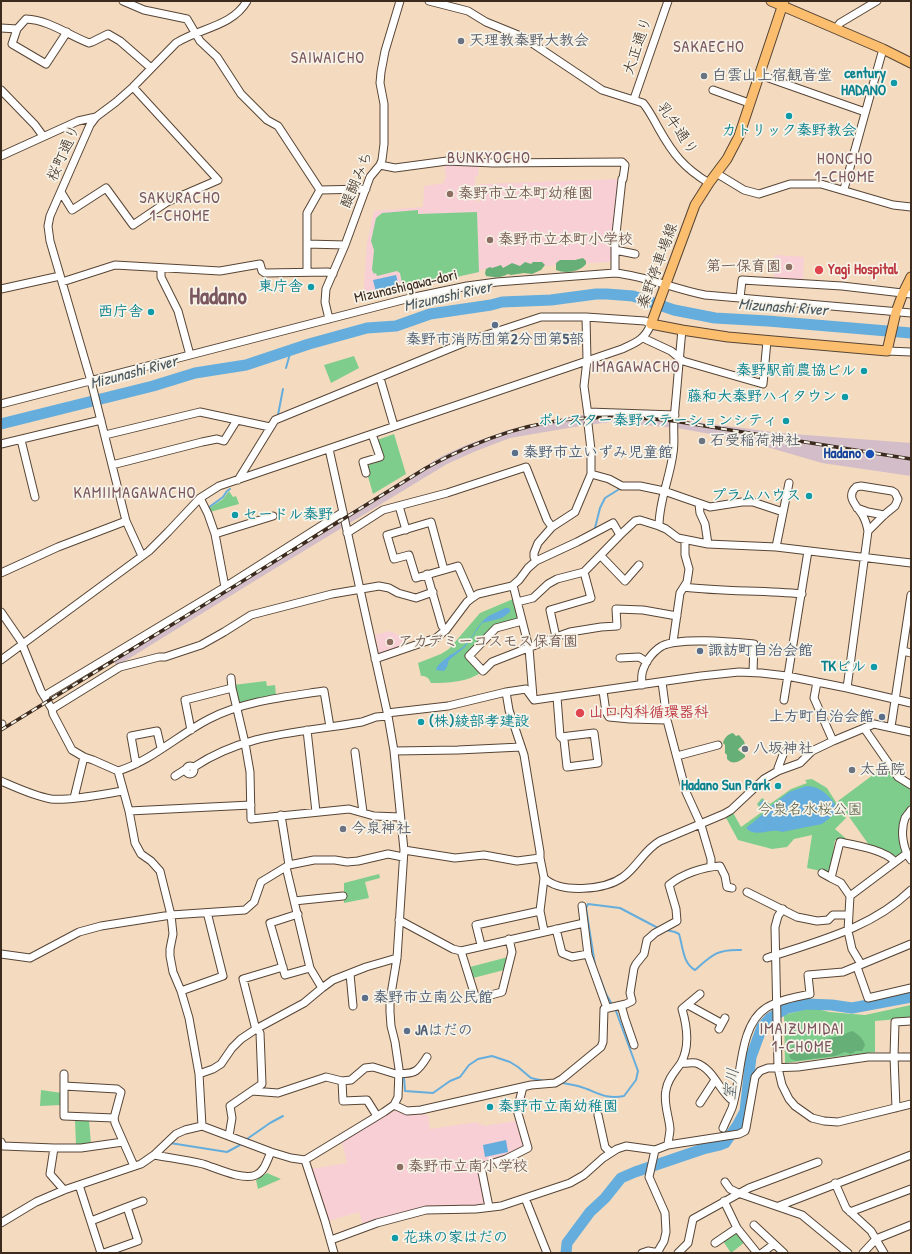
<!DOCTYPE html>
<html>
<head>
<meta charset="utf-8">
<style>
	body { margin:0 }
	#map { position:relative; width:912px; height:1254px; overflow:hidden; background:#f4dbbf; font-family:"Patrick Hand",sans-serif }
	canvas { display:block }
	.frame { position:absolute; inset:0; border:2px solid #3b2a1e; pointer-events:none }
</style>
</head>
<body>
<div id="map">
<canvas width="912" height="1254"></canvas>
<div class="frame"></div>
</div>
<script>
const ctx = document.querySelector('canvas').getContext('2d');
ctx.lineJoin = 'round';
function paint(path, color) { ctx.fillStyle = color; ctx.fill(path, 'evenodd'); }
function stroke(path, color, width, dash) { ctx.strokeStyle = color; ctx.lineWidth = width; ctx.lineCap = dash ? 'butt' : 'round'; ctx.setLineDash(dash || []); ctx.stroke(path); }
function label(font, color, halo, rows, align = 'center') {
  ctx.font = font + ' "Patrick Hand","Klee One",sans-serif'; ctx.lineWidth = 3.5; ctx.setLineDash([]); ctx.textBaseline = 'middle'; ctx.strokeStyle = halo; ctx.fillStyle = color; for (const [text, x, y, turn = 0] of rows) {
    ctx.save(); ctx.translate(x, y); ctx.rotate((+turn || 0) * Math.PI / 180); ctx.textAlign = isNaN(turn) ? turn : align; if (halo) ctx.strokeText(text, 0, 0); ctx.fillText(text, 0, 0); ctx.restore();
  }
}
paint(new Path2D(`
	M444 164 479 165 478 176 475 177 476 202 480 201V184L618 179 611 250V261L610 262 480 270V272L363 299 367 243 374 211 423 207 424 186 444 183V179H446Z
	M775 255 804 257 803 281 776 279 774 277V257Z
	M389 631 401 636 405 647 381 654 379 653 375 635Z
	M394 1111 428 1115 430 1129 477 1122 478 1124H483L484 1126 515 1121 519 1123 525 1145 524 1149 479 1166 486 1204 484 1207 432 1206 384 1217 363 1225 359 1212 329 1221 310 1169 347 1163 342 1142Z`), '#f7cfd5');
paint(new Path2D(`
	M578 415H643L780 433 911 443V476L822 463 743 440 677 428 611 422 580 426 510 438 476 451 447 464 261 577 117 666 112 659 442 456 466 445 508 430Z`), '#d2bdc8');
paint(new Path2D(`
	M418 210V214L477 212 479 272 403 289 400 273 397 271 377 276 376 273 374 274 372 270 374 250 371 241 376 218 382 213Z
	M354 356 359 368 331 383 324 365Z
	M394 434 406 474 373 494 365 466 383 460 377 440Z
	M229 491 233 497 236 496 239 504 210 512 208 509 223 499Z
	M513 599 518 618 517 620 495 626 465 655 482 672C468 682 448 683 431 683L428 678 424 676H421L418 663 441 654 449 649 480 613Z
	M266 681 267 686 275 685 276 695 240 704 237 702 233 685Z
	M885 766 896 780 908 786 911 789V806L903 819V852L898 857 869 845 838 801Z
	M812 779 827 788 846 818 835 829 850 842 835 840 830 873 807 868 812 835 794 839 787 847 772 849 738 840 725 816 732 811 741 827 762 812 757 804 762 798 770 804 791 789 807 783 805 780Z
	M379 874 380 878 365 882 369 898 344 903V883Z
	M508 957 504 970 473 978 470 967Z
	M911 1005V1018L875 1021V1052L785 1063 784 1015 803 1010 814 1008 829 1012 865 1015Z
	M41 1090 62 1093 61 1105 40 1106Z
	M75 1120H89L91 1144 76 1145Z
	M267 1173 281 1179 258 1189 256 1180Z
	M736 1232 738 1233 745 1242 731 1253 723 1241Z`), '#7ecd8d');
paint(new Path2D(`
	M583 258 586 261V264C580 272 565 274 556 270V263L560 260H575Z
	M525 262 531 264 533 262H542L545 265 541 270 532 274 524 273 511 275 508 274C499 279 495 277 486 276L485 273 486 269 490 267 492 268 501 265 503 268 512 263 520 266Z
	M733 733 736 736 739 735 744 741 745 745 739 748 738 750 745 755V757C740 761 733 766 727 759V755L725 753V745L723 743C724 738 728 734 733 733Z
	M852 1031C858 1034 863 1038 865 1045L862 1051H856L851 1054 845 1052 835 1056 796 1061 791 1059 789 1056 791 1048 797 1042 810 1045C818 1040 829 1038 840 1036 844 1035 848 1032 852 1031Z`), '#66b078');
paint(new Path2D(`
	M396 275 399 286 376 292 373 280Z
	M505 608H509L510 610V612L502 618 482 623 465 647 449 660 447 667 444 671 436 670C437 662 456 652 463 647 473 638 476 626 486 618 492 613 499 612 505 608Z
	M806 786C822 786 832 798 839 811L822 824 782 832C771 827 756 839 746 828L764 813 759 804 763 800 771 806 789 792Z
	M506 1140 508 1152 485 1157 483 1145Z`), '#65addc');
stroke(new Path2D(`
	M286 368 291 350
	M278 415 283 389
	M208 508 223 497 227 491 230 489
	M595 528 600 508 605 498 621 488
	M666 930 675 932 679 934C683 947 683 964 695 970 712 955 717 949 741 950
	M595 965 586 908 588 904 620 908 658 928
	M404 1077 405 1091 433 1093 450 1081 460 1077 469 1065 478 1059 492 1056 510 1062 518 1067 531 1078 544 1081
	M563 1083C568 1084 573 1085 578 1086 596 1091 604 1100 624 1096L636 1080 638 1071 616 1011 606 994 599 975
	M247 1139 270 1123 283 1116
	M170 1143 227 1152 240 1145`), '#65addc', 2);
stroke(new Path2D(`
	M1 424 153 386 195 373 246 365 309 344 367 328 396 326 430 314 491 305 502 302 551 300 596 294H607L633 296 674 310 715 318 768 321 911 333
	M566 1253 567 1243 590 1212 605 1198 621 1178 635 1172 703 1149 720 1145 725 1143 737 1126 745 1111 751 1057 762 1027 770 1018 787 1008 806 1004 832 1005 852 1008 911 997`), '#65addc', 11);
const minor = new Path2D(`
	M123 1 144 10 187 19 200 41 217 57 241 94 267 120 278 126 320 190 307 213V272
	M429 1 468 11 486 22 523 37 602 90 643 103C649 110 654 120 659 129 673 154 684 168 709 183
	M1 28 17 29
	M836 29 840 23 877 1
	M67 32 46 64 12 44 17 29 26 19C49 20 68 35 89 43L92 42 108 34 120 41 151 68
	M760 75 865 112
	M1 90 35 125 43 136
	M713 90 749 103
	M635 100V96L668 1
	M1 156 78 121 96 117
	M380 165 395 168 447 161 493 163 622 162 625 165 623 179H622L615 243V273
	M716 173 744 190 759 194 790 184H821L893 205 911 207
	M844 189 883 49
	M320 190 366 189
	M61 192 72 210 106 188 133 225 167 202 218 180 133 87
	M307 244 345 245
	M615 250 635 254
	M161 268V277L178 311 190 355
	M62 282 115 265 220 271 260 264 262 271 265 273 328 272 333 274
	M1 289 60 276
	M740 298 742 280 842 286 911 294
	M586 317 587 360 584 386 588 415
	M329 319 325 302 326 289 345 245 370 177 380 165 382 160 384 144V104L380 83 381 72 385 51 400 1
	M643 338 671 351 683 361 763 384 767 341
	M887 351 911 352
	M380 378 394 426
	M1 404 410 298 467 286 497 282 615 273C646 276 674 289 705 295L911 313
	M588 412 675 415
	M105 435 200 412 270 427
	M21 440 35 497
	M1 444 101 420
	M112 465 202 442 217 439 224 441 237 420
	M366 473 363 462 380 457 372 434
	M591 474 609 479 622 486H640L664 491 710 507 742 502H753L783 512
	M200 498 208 514 215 534 225 587
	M699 504 700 513 705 524 708 544
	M399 506 406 530
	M857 508 868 512 884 515
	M659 526C659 500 670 478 673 453 675 442 673 431 674 419 677 390 679 360 682 330
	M347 533 383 510 447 493 526 467 547 520 552 527
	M215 534 273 516
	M776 547 789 483
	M142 556 126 521 91 381 50 241 48 226 50 216 90 125 96 117 116 102 133 87 176 43C199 28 232 27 247 1
	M601 556 625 581 639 565
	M536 561 534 557V553L538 543 552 527 575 512 591 474V450L588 424
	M444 570 431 522 387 535 394 559 409 555 416 578 458 566 472 598
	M1 573 58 547 126 521
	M427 574 442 626 446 630
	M512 586 514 589 529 648 533 697
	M684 587C723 592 762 590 802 594
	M517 602 533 598 548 584 557 579 584 572 620 535 635 521 640 520 659 526 666 529 678 538 708 544 776 547 911 563
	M1 612 23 644
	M522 621 496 628 469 656 483 671 492 662 556 637 570 632 601 627 617 626 616 609 643 610 677 616
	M556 637 550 610 591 598 584 572
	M673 642 680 593 687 582 689 569 685 555V540
	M22 644 41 691 52 709 53 714 72 750 84 757 93 760 118 771C151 761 178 735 209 719 244 701 285 697 324 691L330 727
	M903 651 911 653
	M620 658 639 657 647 662
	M375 659 436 638 446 630 467 602 472 598 478 594 512 586 519 580 528 568 536 561 577 542 613 523 620 535
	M1 660 149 551 168 532 200 498 219 486 622 349C637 342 645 339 651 324L645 321 586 317H541L468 341 275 420 238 480
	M231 678 232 688
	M662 682 667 720 686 792 701 825 711 859V866
	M817 682 814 698 833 741
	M642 685C641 674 642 671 647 661 651 655 655 650 662 646 681 637 732 642 754 644L753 672
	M847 688 868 531C867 526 866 522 864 518 860 508 844 498 856 487L861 486 892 491 895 493 898 499 895 506 884 515 868 531
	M603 691 606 712 609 717 630 719 667 720
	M506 692 509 710 524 755 540 852V858L544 878 540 911 544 931
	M44 696 225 587 343 512
	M557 697 560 736 564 740 567 767 598 763 594 733 561 737
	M784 700 808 551
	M52 709 120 667 159 657H165L201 645 224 632 251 615 332 594 379 586 389 588 398 593 416 598 433 592
	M387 713 448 706 506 692 526 689 534 700 701 676 739 672 761 673 787 676 847 688 911 703
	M1 724H2
	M891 727 911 595
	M864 728 898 777 911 785
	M191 730 185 700 232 688 245 743 250 772 251 819 349 809 374 816 400 817
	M307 730 316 812
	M394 751 458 750 521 747
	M355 752 363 812
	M677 756 718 745
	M136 764 131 736 157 731 161 748
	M186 770a4 4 0 1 1 8 0a4 4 0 1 1-8 0Z
	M194 767C247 732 301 733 362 722L376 717 388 716
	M118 771 129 811 135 843 141 854 151 861 160 871 171 915 173 934 170 949V956L173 972 181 991 189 1018 199 1074 202 1126
	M778 771V768L784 752
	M175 776 186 769
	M1 781C17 788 34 796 51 799 70 801 104 794 123 791
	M74 798 84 757
	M911 810C909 813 907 815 905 818 900 831 903 850 911 860
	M129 811 251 805
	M281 815 289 865
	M404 850 455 858 484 855 517 861 540 858
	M286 867 310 968 322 988
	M822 873 831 878
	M544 878C561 894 605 890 623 877 638 866 644 850 660 841L724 814 731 810 764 779 778 771 800 763 812 751 833 741 874 724 911 732
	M747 892 797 917 817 921 828 920 833 915H849
	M850 896 906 854
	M294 901 343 896
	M582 906 588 955 607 1008
	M783 909 778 916 775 927 778 1068 782 1085 789 1099 795 1106 812 1118 824 1121 838 1122 911 1104
	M298 914 270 923 285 975 310 968
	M399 920 453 949 461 951 584 923
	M556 929 562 953 572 957 588 954
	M481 945 476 925 540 911
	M461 951 476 999 502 992 512 952 509 939
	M1 954 30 958 79 932 101 926 171 915 245 910 254 902 261 882 289 865 314 860H335L347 862 358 861 388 854 403 857
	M767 958C818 941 872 928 911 890
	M861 964 852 949 848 931 850 896 841 883 831 878 840 842C855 845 886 850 895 862
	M857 967 868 998 911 988
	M350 974 353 1006
	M181 991 223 976 208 916
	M621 1005 625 1019 634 1045
	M688 1005 721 1023
	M719 1029 725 1018
	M681 1063C686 1064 691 1062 696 1063 714 1069 719 1091 733 1101
	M399 1073C415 1075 419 1070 427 1057
	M64 1074V1116L114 1118 115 1123 134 1166
	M199 1074 213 1069 221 1064 232 1048 241 1039 256 1029 304 1003 322 988 333 980 366 967 397 958
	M342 1081 343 1101 367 1100 377 1116
	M64 1086 117 1089 121 1092 114 1118
	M252 1091 278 1093 326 1077 342 1081 351 1080 365 1068 373 1067 399 1075
	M700 1103 715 1080
	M394 1105 407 1111 421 1110 531 1085 555 1083 562 1079 601 1047 603 1042 604 1009 626 1004 632 1001 630 993 634 968 636 964 644 954 647 940 655 933 677 921 676 909 669 885C682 874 703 867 720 866L725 876 727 887 732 888
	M896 1108 894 1057 895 1022 911 1021
	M598 1115 605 1147 610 1152
	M723 1128C726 1121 729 1115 732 1108 742 1079 738 1026 766 1008 779 1000 795 997 810 994L808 975 843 972 911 944
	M229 1136 232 1118 230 1106 262 1084 260 1033 255 1026 243 979 283 967
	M1 1142 3 1146 54 1148H81L123 1142
	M668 1145C668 1140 670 1134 670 1129 669 1116 663 1103 666 1090 668 1078 675 1072 681 1063 690 1047 687 1026 682 1009L700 994
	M54 1148 50 1174 64 1190
	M655 1150 649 1177 665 1213 666 1232 664 1241 657 1253
	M154 1155C170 1158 187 1160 203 1164 216 1168 243 1181 256 1175 265 1171 267 1160 271 1152
	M305 1160 325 1221 334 1253
	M725 1182 730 1189 738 1193 802 1215 848 1253
	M835 1183 846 1208 871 1231 884 1253
	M79 1185 101 1253
	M525 1198 547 1253
	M724 1201 737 1228 757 1253
	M779 1206 911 1155
	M127 1207 143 1201
	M489 1207 481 1167 506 1159 528 1148 517 1110 523 1087
	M850 1212 911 1189
	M91 1221 127 1207 138 1241 104 1253
	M1 1223 36 1202 64 1190 141 1164 154 1155 176 1134 185 1130 202 1126 271 1152 291 1158 305 1160 384 1112 394 1105 398 1097 399 1069 395 1042 391 1026 390 1012V1000L397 958 404 850 394 751 388 716 329 449
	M754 1225 784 1253
	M331 1240 377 1223 426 1210 476 1209 501 1206 570 1183 584 1175 603 1158 617 1149 626 1146 655 1150 668 1145 739 1134 745 1131 746 1128 755 1077 760 1071 768 1068 798 1067 868 1057H911
	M715 1243 737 1228
	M642 1253 648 1251 659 1253
	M678 1253 688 1243 693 1219 749 1188 818 1162
	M762 1253 774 1244
	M863 1253 876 1239 911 1225`);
const major = new Path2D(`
	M771 1 883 49 911 63
	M784 1 739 136 727 159 709 183 695 205 651 324 682 330 728 337 887 351 896 312 903 293 911 277`);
stroke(minor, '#574536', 9);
stroke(major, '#574536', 11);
stroke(minor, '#fff', 7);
stroke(major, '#fbbe6e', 9);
const rail = new Path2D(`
	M1 730 426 468C475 441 532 420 588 418 617 416 645 418 674 421L911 459`);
stroke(rail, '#3b2a1e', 3.5);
stroke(rail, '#f7f3e8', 2, [6]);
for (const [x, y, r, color] of [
	[461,41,4,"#6b7280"],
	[704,76,4,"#6b7280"],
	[894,83,4,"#0f9aa8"],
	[789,116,4,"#0f9aa8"],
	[450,194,4,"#8d6e63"],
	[490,240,4,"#8d6e63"],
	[789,267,4,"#8d6e63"],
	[819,270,5,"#e0444e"],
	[311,287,4,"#0f9aa8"],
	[151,312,4,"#0f9aa8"],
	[495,325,4,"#5c6f8a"],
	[864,371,4,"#0f9aa8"],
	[845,397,4,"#0f9aa8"],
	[786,421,4,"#0f9aa8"],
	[702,441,4,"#6b7280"],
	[515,453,4,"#5c6f8a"],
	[870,454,5,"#1a4fb4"],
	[809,496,4,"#0f9aa8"],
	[235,515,4,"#0f9aa8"],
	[390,642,4,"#8d6e63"],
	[700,651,4,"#5c6f8a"],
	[874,667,4,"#0f9aa8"],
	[580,713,5,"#e0444e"],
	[882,717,4,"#5c6f8a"],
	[421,722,4,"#0f9aa8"],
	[745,749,4,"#6b7280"],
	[852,770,4,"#6b7280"],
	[778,786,4,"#0f9aa8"],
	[343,829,4,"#6b7280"],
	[365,998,4,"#5c6f8a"],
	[407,1031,4,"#5c6f8a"],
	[490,1107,4,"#0f9aa8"],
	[400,1167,4,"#8d6e63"],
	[395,1238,4,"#0f9aa8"]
]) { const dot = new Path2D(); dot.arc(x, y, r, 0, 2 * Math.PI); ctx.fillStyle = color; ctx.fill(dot); stroke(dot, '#f7f3e8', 1.5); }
label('bold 15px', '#5b616d', '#f7f3e8', [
	["天理教秦野大教会",469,41],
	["白雲山上宿観音堂",712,76],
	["石受稲荷神社",710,441],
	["八坂神社",753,749],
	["太岳院",860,770],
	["今泉神社",351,829]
], 'left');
label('15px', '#3b2a1e', '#f7f3e8', [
	["大正通り",638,46,-71],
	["乳牛通り",677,129,56],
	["桜町通り",64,153,-66],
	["醍醐みち",357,180,-67],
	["秦野停車場線",658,266,-70],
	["Mizunashigawa-dori",406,287,-13]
]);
label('bold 15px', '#0d838f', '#f7f3e8', [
	["century",886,74],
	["HADANO",886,91],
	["カトリック秦野教会",789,131,"center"],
	["東庁舎",303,287],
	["西庁舎",143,312],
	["秦野駅前農協ビル",856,371],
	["藤和大秦野ハイタウン",837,397],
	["ポレスター秦野ステーションシティ",778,421],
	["プラムハウス",801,496],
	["セードル秦野",243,515,"left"],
	["TKビル",866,667],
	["(株)綾部孝建設",429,722,"left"],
	["Hadano Sun Park",770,786],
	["秦野市立南幼稚園",498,1107,"left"],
	["花珠の家はだの",403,1238,"left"]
], 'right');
label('bold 15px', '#785e54', '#f7f3e8', [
	["秦野市立本町幼稚園",458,194],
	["秦野市立本町小学校",498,240],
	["第一保育園",781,267,"right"],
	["アカデミーコスモス保育園",398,642],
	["秦野市立南小学校",408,1167]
], 'left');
label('bold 15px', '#be3a42', '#f7f3e8', [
	["Yagi Hospital",828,270],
	["山口内科循環器科",589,713]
], 'left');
label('bold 15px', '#4e5e75', '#f7f3e8', [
	["秦野市消防団第2分団第5部",495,340,"center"],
	["秦野市立いずみ児童館",523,453],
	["諏訪町自治会館",708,651],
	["上方町自治会館",874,717,"right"],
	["秦野市立南公民館",373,998],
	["JAはだの",415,1031]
], 'left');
label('bold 15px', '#164399', '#f7f3e8', [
	["Hadano",861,454]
], 'right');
label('15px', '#4f5b3f', '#f7f3e8', [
	["今泉名水桜公園",810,810]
]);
ctx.letterSpacing = '1px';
label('16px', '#7a565e', '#f7f3e8', [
	["SAKAECHO",709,48],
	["SAIWAICHO",328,59],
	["BUNKYOCHO",489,159],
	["HONCHO",845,160],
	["1-CHOME",845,178],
	["SAKURACHO",180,199],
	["1-CHOME",180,217],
	["IMAGAWACHO",636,368],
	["KAMIIMAGAWACHO",135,494],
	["IMAIZUMIDAI",802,1030],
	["1-CHOME",802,1048]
]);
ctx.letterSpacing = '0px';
label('italic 16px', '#4a5860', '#f7f3e8', [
	["Mizunashi River",448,297,-13],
	["Mizunashi River",783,308,4],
	["Mizunashi River",134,373,-15],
	["室川",732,1084,-83]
]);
label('bold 23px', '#7a565e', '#f7f3e8', [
	["Hadano",218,298]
]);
</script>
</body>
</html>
